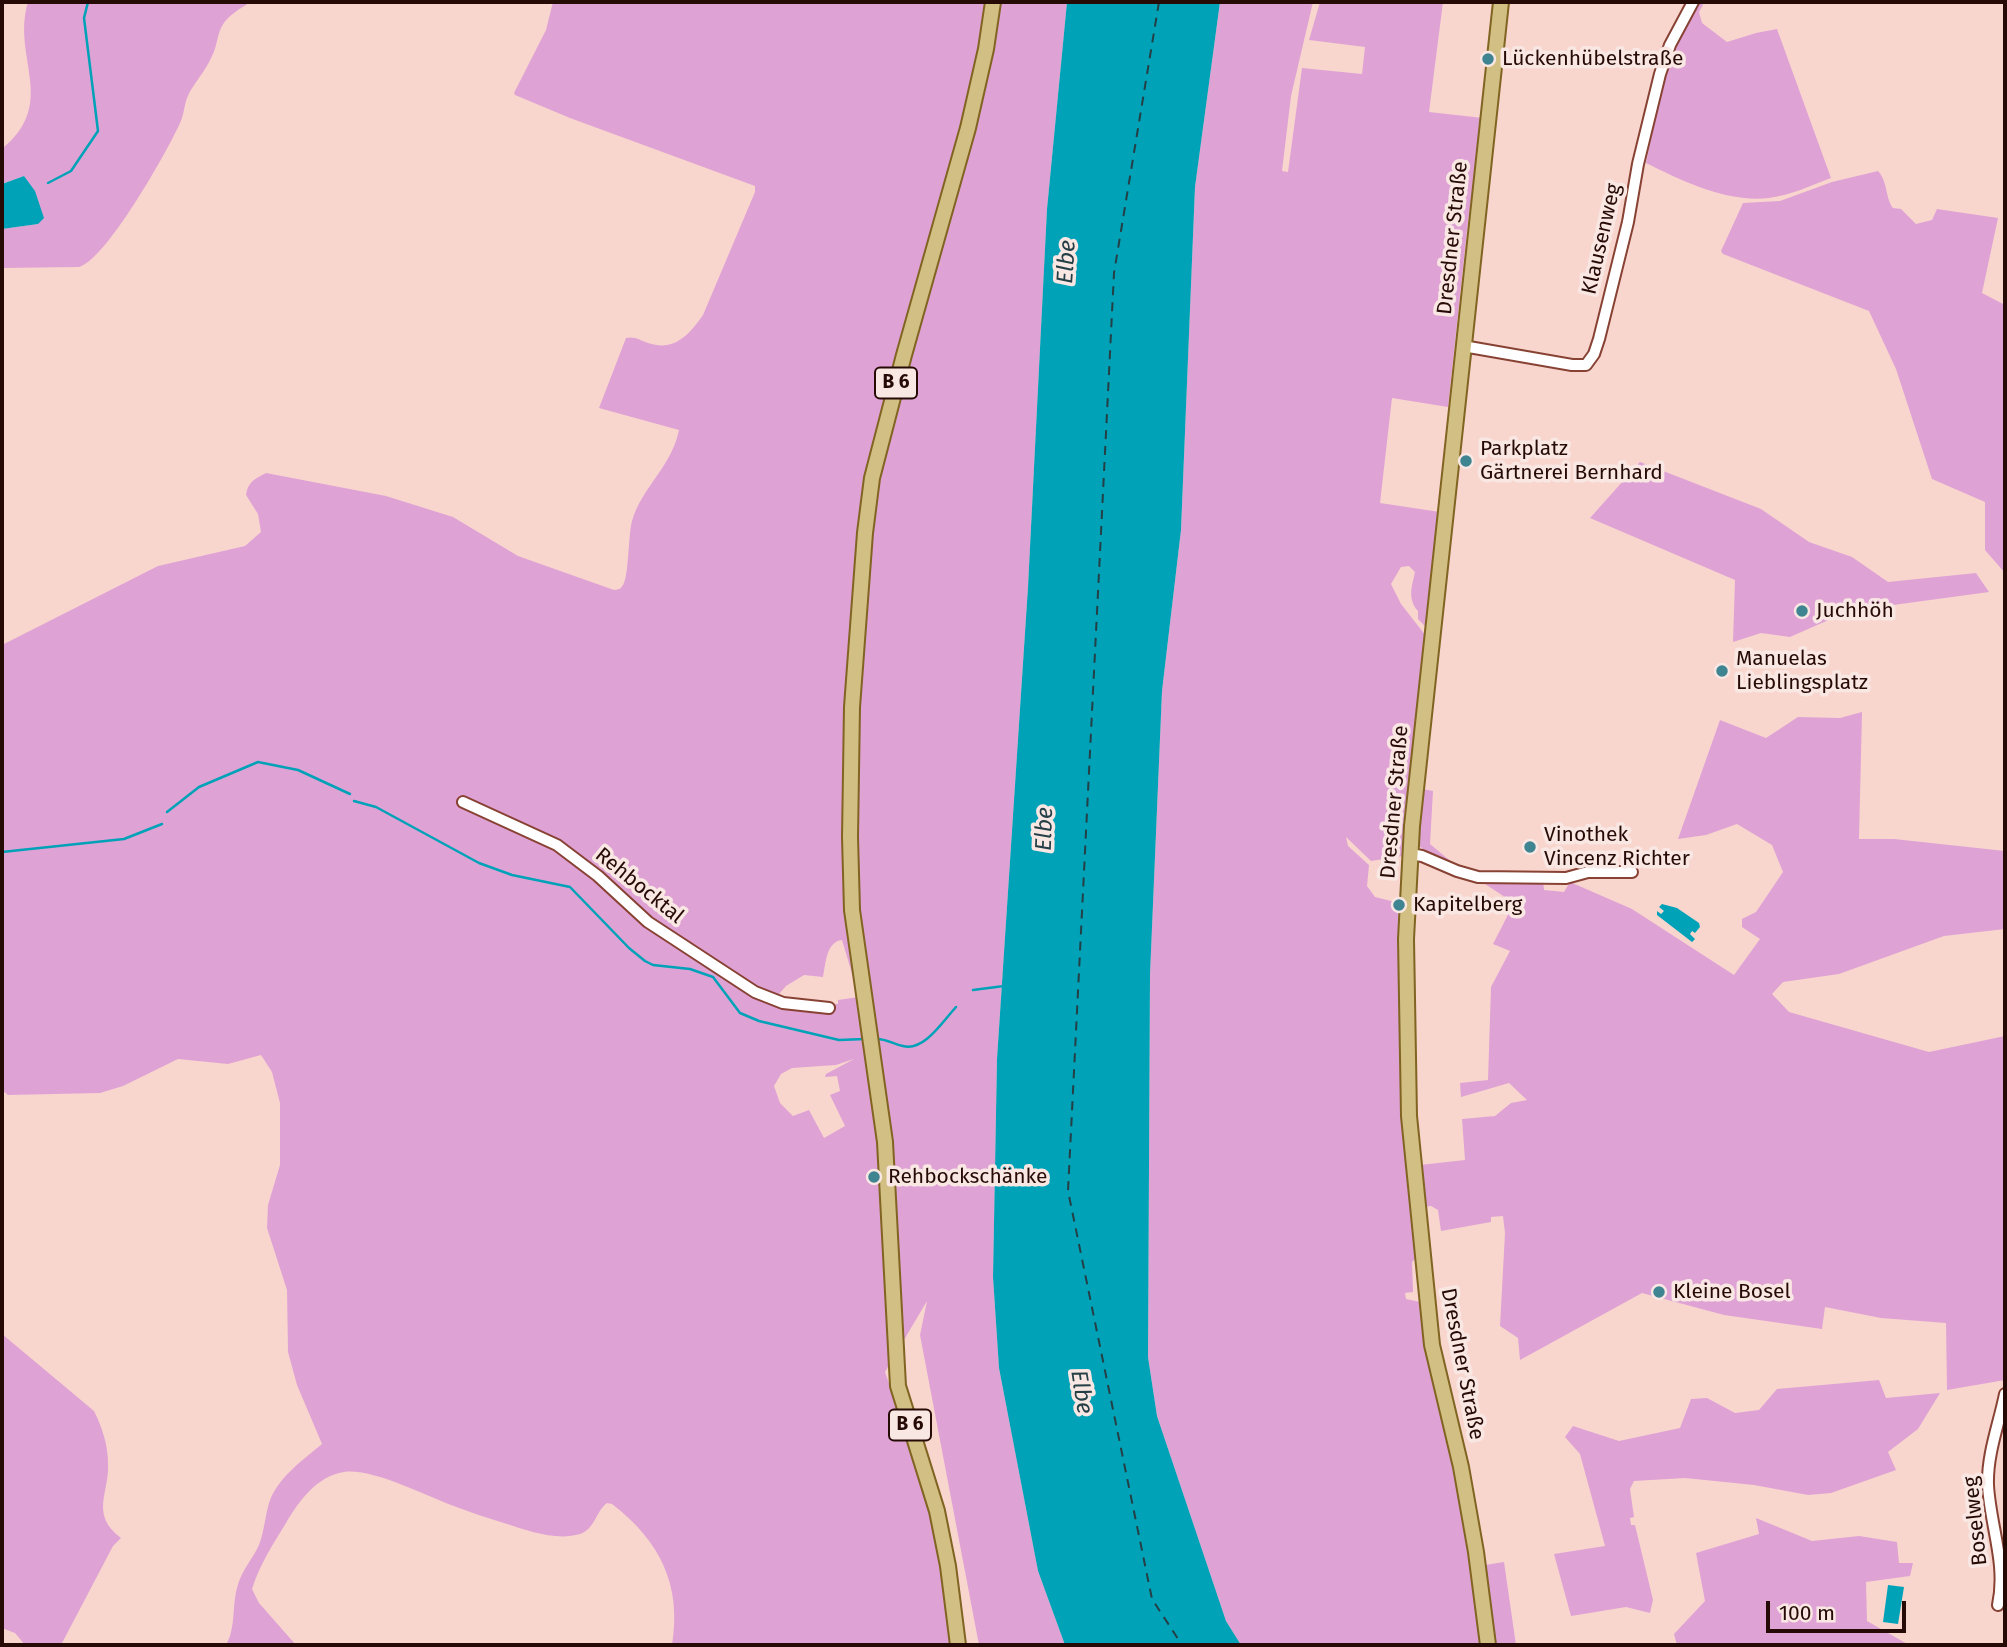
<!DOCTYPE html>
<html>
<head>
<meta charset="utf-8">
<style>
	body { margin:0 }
	#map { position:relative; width:2007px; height:1647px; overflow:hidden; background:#f8d6ce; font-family:"Fira Sans",sans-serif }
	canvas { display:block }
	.frame { position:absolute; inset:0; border:4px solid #260a05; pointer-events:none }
	.scale { position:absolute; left:1766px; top:1601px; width:140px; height:32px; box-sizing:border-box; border:4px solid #260a05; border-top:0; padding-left:9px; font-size:21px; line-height:24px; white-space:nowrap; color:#260a05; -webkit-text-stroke:5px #f9e7e4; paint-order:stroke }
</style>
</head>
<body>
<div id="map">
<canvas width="2007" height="1647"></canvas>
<div class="frame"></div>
<div class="scale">100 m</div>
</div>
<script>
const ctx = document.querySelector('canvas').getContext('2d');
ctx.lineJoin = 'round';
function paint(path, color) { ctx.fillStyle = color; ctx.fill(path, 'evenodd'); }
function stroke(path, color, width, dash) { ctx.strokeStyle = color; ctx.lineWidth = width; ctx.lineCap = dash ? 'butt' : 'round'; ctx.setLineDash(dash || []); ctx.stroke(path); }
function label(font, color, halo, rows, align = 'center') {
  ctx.font = font + ' "Fira Sans",sans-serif'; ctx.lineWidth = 7; ctx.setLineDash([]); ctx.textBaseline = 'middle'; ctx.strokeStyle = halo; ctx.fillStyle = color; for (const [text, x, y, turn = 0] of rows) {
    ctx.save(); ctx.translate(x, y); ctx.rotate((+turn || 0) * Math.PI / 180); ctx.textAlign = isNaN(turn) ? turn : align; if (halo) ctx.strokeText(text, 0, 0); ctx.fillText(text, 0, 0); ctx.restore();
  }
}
paint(new Path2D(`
	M28 2H251C241 8 228 15 222 26 217 35 217 47 212 56 206 71 192 85 187 98 184 106 184 115 180 123 167 152 106 260 79 267L2 268V229L38 224 24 176 2 184V149C59 102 11 58 28 2Z
	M553 2H1067L1047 209 1028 587 997 1059 993 1277 999 1368 1038 1571 1065 1645H979L920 1335 927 1301 885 1372 928 1497 953 1645H672C682 1585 660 1541 612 1504L607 1503C596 1511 595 1529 580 1534 556 1541 529 1531 507 1524 488 1518 469 1512 451 1505 424 1495 372 1468 344 1472 317 1476 299 1501 286 1523 273 1544 259 1566 252 1589L259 1603 296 1645H226C236 1628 232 1606 237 1588 241 1571 252 1560 259 1545 264 1532 265 1517 269 1503 277 1478 303 1460 322 1444L297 1385 288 1352 287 1290 267 1228 268 1205 280 1165V1103L272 1072 261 1055 228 1064 178 1059 123 1086 100 1093 8 1095 2 1090V645L158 566 245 546 261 532 258 514 246 495C248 482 254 479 266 473L386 496 453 517 518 556 614 590C619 589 620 590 623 585 629 576 628 536 632 521 642 487 672 466 679 430L599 408 626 338C634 336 640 340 648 343 674 352 689 335 703 315L755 192V186L570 118 515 95 514 93 546 30ZM842 940 859 997 838 1000V1004C820 1004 796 1002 779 994L786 986 804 975 823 977C826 963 826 942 842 940ZM854 1059 826 1074 825 1077 837 1076 840 1091 830 1095 845 1126 824 1138 809 1110 793 1116 780 1103 774 1086 781 1074 792 1068 836 1065Z
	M1220 2H1313L1291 96 1282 171 1288 172 1302 68 1362 74 1365 47 1309 40 1320 2H1443L1429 112 1483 118 1468 221 1448 407 1392 398 1380 503 1440 512 1429 626H1425L1418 619V611C1407 599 1412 586 1415 572L1409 566 1401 567 1391 584 1401 604 1426 636 1403 856 1371 861 1346 837 1348 846 1369 865 1367 886 1375 897 1399 903 1403 1115 1415 1259 1412 1262 1413 1292 1405 1293 1406 1299 1420 1302 1438 1407 1454 1468 1472 1574 1481 1645H1241L1226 1621 1157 1416 1148 1357 1150 975 1162 691 1181 530 1195 187Z
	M1700 2 1703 5 1699 12 1702 23 1727 42 1756 33 1777 29 1831 178C1810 186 1791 195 1769 198 1728 203 1682 181 1646 163L1665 72 1675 41Z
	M1878 171C1888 182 1885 197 1893 208L1901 209 1916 224 1932 220 1937 209 1998 218 1982 293 2005 305V573L1985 550V502L1932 479 1896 369 1869 311 1723 254 1721 251 1743 203 1780 201 1832 182Z
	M1640 462 1761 509 1809 542 1852 557 1888 582 1976 573 1989 592 1849 611 1790 637 1761 633 1733 642 1735 580 1590 518Z
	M1862 712 1859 839H1894L2005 851V929L1944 936 1839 974 1783 982 1772 994 1789 1012 1929 1052 2005 1036V1380L1947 1390 1946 1323 1881 1318 1825 1307 1822 1329 1724 1315 1642 1293 1520 1360 1518 1338 1500 1326 1505 1233 1503 1216 1491 1217V1222L1441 1231 1438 1210 1431 1206 1424 1207 1420 1165 1465 1160 1462 1119 1495 1116 1511 1103 1527 1100 1509 1083 1461 1097 1460 1083 1488 1080 1491 987 1510 951 1493 944 1514 903 1482 882 1543 880 1544 890 1564 892 1570 882 1632 909 1734 975 1760 939 1742 927V919L1756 912 1783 872 1772 845 1737 824 1706 835 1678 839 1720 720 1766 738 1798 717 1840 718Z
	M1422 789 1433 791 1430 844 1461 870 1430 855 1417 844Z
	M2 1334 94 1411C102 1427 108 1445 108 1463 110 1492 89 1514 121 1538L113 1546 61 1645H25L15 1633 2 1628Z
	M1879 1380 1886 1398 1940 1393 1918 1429 1888 1452 1896 1470 1831 1493 1808 1495 1754 1485 1685 1478 1634 1481 1630 1489 1634 1517 1630 1518 1631 1525H1635L1653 1600 1650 1613 1626 1607 1571 1616 1554 1554 1605 1546 1580 1454 1565 1437 1573 1426 1619 1441 1680 1428 1691 1399 1707 1398 1735 1413 1759 1410 1777 1389Z
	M1756 1518 1812 1541 1859 1536 1897 1542 1899 1563H1913L1910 1576 1866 1582 1867 1621 1909 1645H1677L1674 1634 1705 1601 1696 1553 1759 1534Z
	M1504 1562 1516 1645H1495L1485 1565Z`), '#dfa2d5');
paint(new Path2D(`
	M1067 2H1220L1195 187 1181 530 1162 691 1150 975 1148 1357 1157 1416 1226 1621 1241 1645H1065L1038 1571 999 1368 993 1277 997 1059 1028 587 1047 209Z
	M24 176 35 191 44 218 38 224 2 229V184Z
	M1662 904 1677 908 1699 923 1700 927 1695 933 1692 931 1690 934 1695 939 1692 942 1657 915V911L1661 914 1664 911 1659 907Z
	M1888 1585 1904 1587 1898 1624 1883 1622Z`), '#00a2b8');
stroke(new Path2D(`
	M48 183 71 171 98 131 84 18 88 2
	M354 801 376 807 479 863 512 875 570 887 629 948 645 961 653 965 690 969 713 977 740 1013 759 1021 839 1040 865 1039
	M167 812 199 787 258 762 298 770 350 794
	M2 852 124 839 162 824
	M973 990 1004 986
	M875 1039C886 1038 892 1044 903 1046 924 1052 943 1021 956 1007`), '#00a2b8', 2.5);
stroke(new Path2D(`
	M1159 2 1114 273 1068 1191 1152 1599 1182 1645`), '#243f45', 2, [9, 7]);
const minor = new Path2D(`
	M1463 346 1572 365H1586L1594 354 1599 339 1628 222 1638 164 1660 74 1670 45 1693 2
	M463 802 557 845 598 876 648 922 755 992 783 1003 829 1008
	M1410 854 1422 856 1457 871 1478 877 1566 878 1588 872H1632
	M1998 1605C2007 1564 1990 1525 1988 1485 1987 1454 1999 1424 2005 1394`);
const major = new Path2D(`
	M958 1645 948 1566 937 1511 898 1386 885 1142 852 910 850 837 852 707 865 533 872 478 904 355 968 128 986 49 993 2
	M1488 1645 1476 1552 1461 1467 1432 1345 1409 1116 1406 939 1412 826 1501 2`);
stroke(minor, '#884234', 14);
stroke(major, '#816422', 18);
stroke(minor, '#fff', 10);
stroke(major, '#d1bf84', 14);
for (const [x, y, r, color] of [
	[1488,59,7,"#3f8491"],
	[1466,461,7,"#3f8491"],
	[1802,611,7,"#3f8491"],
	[1722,671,7,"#3f8491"],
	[1530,847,7,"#3f8491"],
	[1399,905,7,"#3f8491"],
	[874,1177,7,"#3f8491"],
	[1659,1292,7,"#3f8491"]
]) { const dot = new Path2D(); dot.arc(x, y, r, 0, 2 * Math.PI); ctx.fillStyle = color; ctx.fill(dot); stroke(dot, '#f9e7e4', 2.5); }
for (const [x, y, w] of [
	[896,383,42],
	[910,1425,42]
]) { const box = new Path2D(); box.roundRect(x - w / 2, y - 15.5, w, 31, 5); ctx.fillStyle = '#f9e7e4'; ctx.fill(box); stroke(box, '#260a05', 2); }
label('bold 19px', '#260a05', null, [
	["B 6",896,383],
	["B 6",910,1425]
]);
label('21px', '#260a05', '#f9e7e4', [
	["Lückenhübelstraße",1502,59],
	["Parkplatz",1480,449],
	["Gärtnerei Bernhard",1480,473],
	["Juchhöh",1816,611],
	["Manuelas",1736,659],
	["Lieblingsplatz",1736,683],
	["Vinothek",1544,835],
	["Vincenz Richter",1544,859],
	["Kapitelberg",1413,905],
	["Rehbockschänke",888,1177],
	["Kleine Bosel",1673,1292]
], 'left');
label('21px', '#260a05', '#f9e7e4', [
	["Dresdner Straße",1453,238,-84],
	["Klausenweg",1602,239,-77],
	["Dresdner Straße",1395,802,-85],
	["Rehbocktal",639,886,39],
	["Dresdner Straße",1462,1364,79],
	["Boselweg",1976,1521,-96]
]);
label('italic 23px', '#243f45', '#f9e7e4', [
	["Elbe",1067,262,-86],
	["Elbe",1045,829,-88],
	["Elbe",1081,1392,81]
]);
</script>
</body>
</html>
